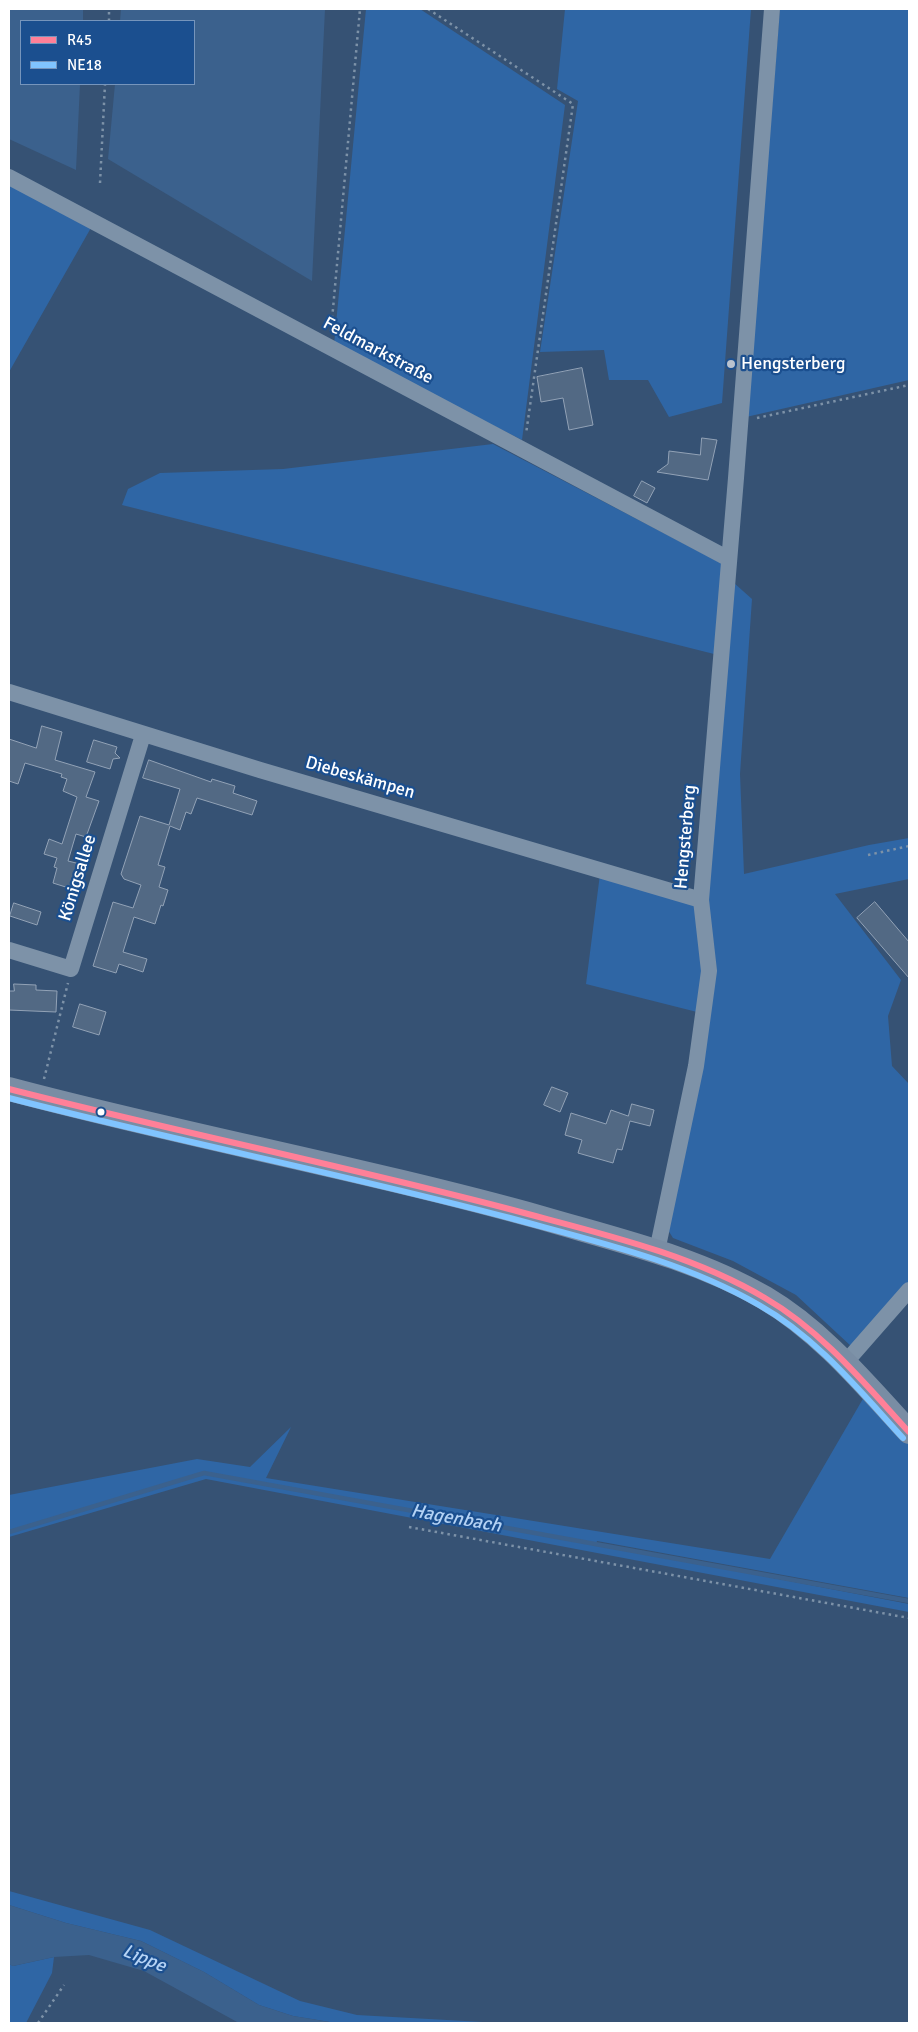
<!DOCTYPE html>
<html>
<head>
<meta charset="utf-8">
<style>
	body { margin:0 }
	#map { position:relative; width:918px; height:2032px; overflow:hidden; background:#365274; font-family:Signika,sans-serif }
	canvas { display:block }
	.frame { position:absolute; inset:0; border:10px solid #fff; pointer-events:none }
	.legend { position:absolute; left:20px; top:20px; width:175px; height:65px; box-sizing:border-box; background:#1b4f8f; border:1px solid #7695bc; margin:0; padding:6px 9px; list-style:none; font-size:15px; color:#fff }
	.legend li { display:flex; align-items:center; gap:10px; height:25px }
	.legend b { width:25px; border:1px solid #7695bc }
</style>
</head>
<body>
<div id="map">
<canvas width="918" height="2032"></canvas>
<div class="frame"></div>
<ul class="legend">
<li><b style="height:6px;background:#ff8098"></b>R45</li>
<li><b style="height:6px;background:#80c4ff"></b>NE18</li>
</ul>
</div>
<script>
const ctx = document.querySelector('canvas').getContext('2d');
ctx.lineJoin = 'round';
function paint(path, color) { ctx.fillStyle = color; ctx.fill(path, 'evenodd'); }
function stroke(path, color, width, dash) { ctx.strokeStyle = color; ctx.lineWidth = width; ctx.lineCap = dash ? 'butt' : 'round'; ctx.setLineDash(dash || []); ctx.stroke(path); }
function label(font, color, halo, rows, align = 'center') {
  ctx.font = font + ' Signika,sans-serif'; ctx.lineWidth = 4.5; ctx.setLineDash([]); ctx.textBaseline = 'middle'; ctx.strokeStyle = halo; ctx.fillStyle = color; for (const [text, x, y, turn = 0] of rows) {
    ctx.save(); ctx.translate(x, y); ctx.rotate((+turn || 0) * Math.PI / 180); ctx.textAlign = isNaN(turn) ? turn : align; if (halo) ctx.strokeText(text, 0, 0); ctx.fillText(text, 0, 0); ctx.restore();
  }
}
paint(new Path2D(`
	M366 9H420L565 105 522 440 334 345Z
	M565 9H751L722 403 669 417 648 380H609L604 350 540 352 578 101 557 89Z
	M780 9H909V380L746 417Z
	M9 183 92 226 9 372Z
	M493 444 723 564 714 654 122 505 128 489 160 473 283 469Z
	M734 583 752 599 740 774 744 874 869 845 909 838V879L835 894 901 980 888 1016 892 1066 909 1084V1283L852 1347 796 1295 733 1261 673 1238 668 1230 701 1068 708 895Z
	M600 874 698 902 707 970 701 1013 586 984Z
	M864 1397 909 1442V1598L597 1541 596 1544 909 1604V1612L206 1479 9 1537V1495L197 1459 250 1467 291 1427 266 1478 770 1559Z
	M9 1891 150 1930 300 2001 357 2015 501 2023H336L293 2016 259 2005 204 1972 141 1941 66 1923 9 1905Z
	M54 1957 52 1973 26 2023H9V1964L13 1966Z`), '#2f66a5');
paint(new Path2D(`
	M9 9H83V21H21V84H80L76 170 9 139Z
	M121 9H325L312 281 108 159 115 84H194V21H120Z
	M9 1905 66 1923 141 1941 204 1972 259 2005 293 2016 336 2023H239L144 1971 89 1955 54 1957 13 1966 9 1964Z`), '#3b618d');
stroke(new Path2D(`
	M9 1532 204 1473 909 1601`), '#3b618d', 4.5);
const building = new Path2D(`
	M582 368 593 425 569 430 563 398 541 402 537 377Z
	M702 438 717 440 708 480 657 472 668 464 669 451 700 455Z
	M642 481 655 488 647 503 634 496Z
	M42 726 62 732 55 760 95 772 86 797 99 801 86 837 76 834 68 861 80 864 72 889 53 883 57 868 54 867 57 858 44 854 49 839 62 844 77 797 63 791 67 779 61 777 62 774 25 763 18 784 9 781V739L36 748Z
	M94 740 117 747 115 753 120 758 113 759 110 769 87 762Z
	M149 760 211 782 212 779 235 786 233 793 257 801 252 815 197 798 191 814 186 812 180 830 170 826 158 865 165 867 159 887 168 890 163 906 161 905 155 924 134 917 123 952 147 959 143 972 119 964 116 973 93 966 113 902 133 908 141 885 124 879 121 874 140 816 169 825 180 789 143 778Z
	M875 902 909 942V978L857 918Z
	M14 903 41 912 37 925 10 916Z
	M14 984 36 985V990L57 991 56 1012 9 1010V991H14Z
	M80 1004 106 1012 99 1035 73 1027Z
	M552 1087 568 1093 560 1112 544 1105Z
	M632 1104 654 1110 650 1126 630 1121 622 1150 617 1149 613 1163 578 1153 582 1140 565 1135 571 1113 606 1124 611 1110 628 1116Z`);
paint(building, '#526984');
stroke(building, '#92a2b6', 1);
stroke(new Path2D(`
	M428 9 573 104 526 434
	M109 21V9
	M100 183 105 84
	M331 331 360 9
	M757 418 909 385
	M868 855 909 846
	M44 1079 68 983
	M409 1527 909 1618
	M38 2023 64 1985`), '#7d92a8', 2.5, [2.5, 4]);
stroke(new Path2D(`
	M9 177 729 559
	M9 692 260 770 701 900
	M9 950 71 969 143 735
	M657 1251 696 1066 709 971 701 900 736 478 772 9
	M845 1363 909 1290`), '#7d92a8', 16);
stroke(new Path2D(`
	M9 1089C185 1136 366 1169 542 1218 617 1240 696 1258 765 1298 821 1331 865 1384 909 1432`), '#798da4', 24);
stroke(new Path2D(`
	M9 1089C177 1132 346 1166 513 1210 598 1233 689 1253 765 1298 822 1331 865 1384 909 1432`), '#ff8098', 6);
stroke(new Path2D(`
	M9 1098C175 1141 344 1174 510 1218 594 1241 683 1261 759 1305 816 1337 859 1390 903 1438`), '#80c4ff', 6);
for (const [x, y, r, color] of [
	[731,364,5,"#b9c2ce"],
	[101,1112,4.5,"#fff"]
]) { const dot = new Path2D(); dot.arc(x, y, r, 0, 2 * Math.PI); ctx.fillStyle = color; ctx.fill(dot); stroke(dot, '#1b4f8f', 2); }
label('18px', '#fff', '#1b4f8f', [
	["Feldmarkstraße",378,351,28],
	["Diebeskämpen",360,778,16],
	["Hengsterberg",686,837,-85],
	["Königsallee",78,878,-73]
]);
label('18px', '#fff', '#1b4f8f', [
	["Hengsterberg",741,364]
], 'left');
label('italic 19px', '#b5d3f5', '#1b4f8f', [
	["Hagenbach",456,1519,10],
	["Lippe",144,1959,22]
]);
</script>
</body>
</html>
